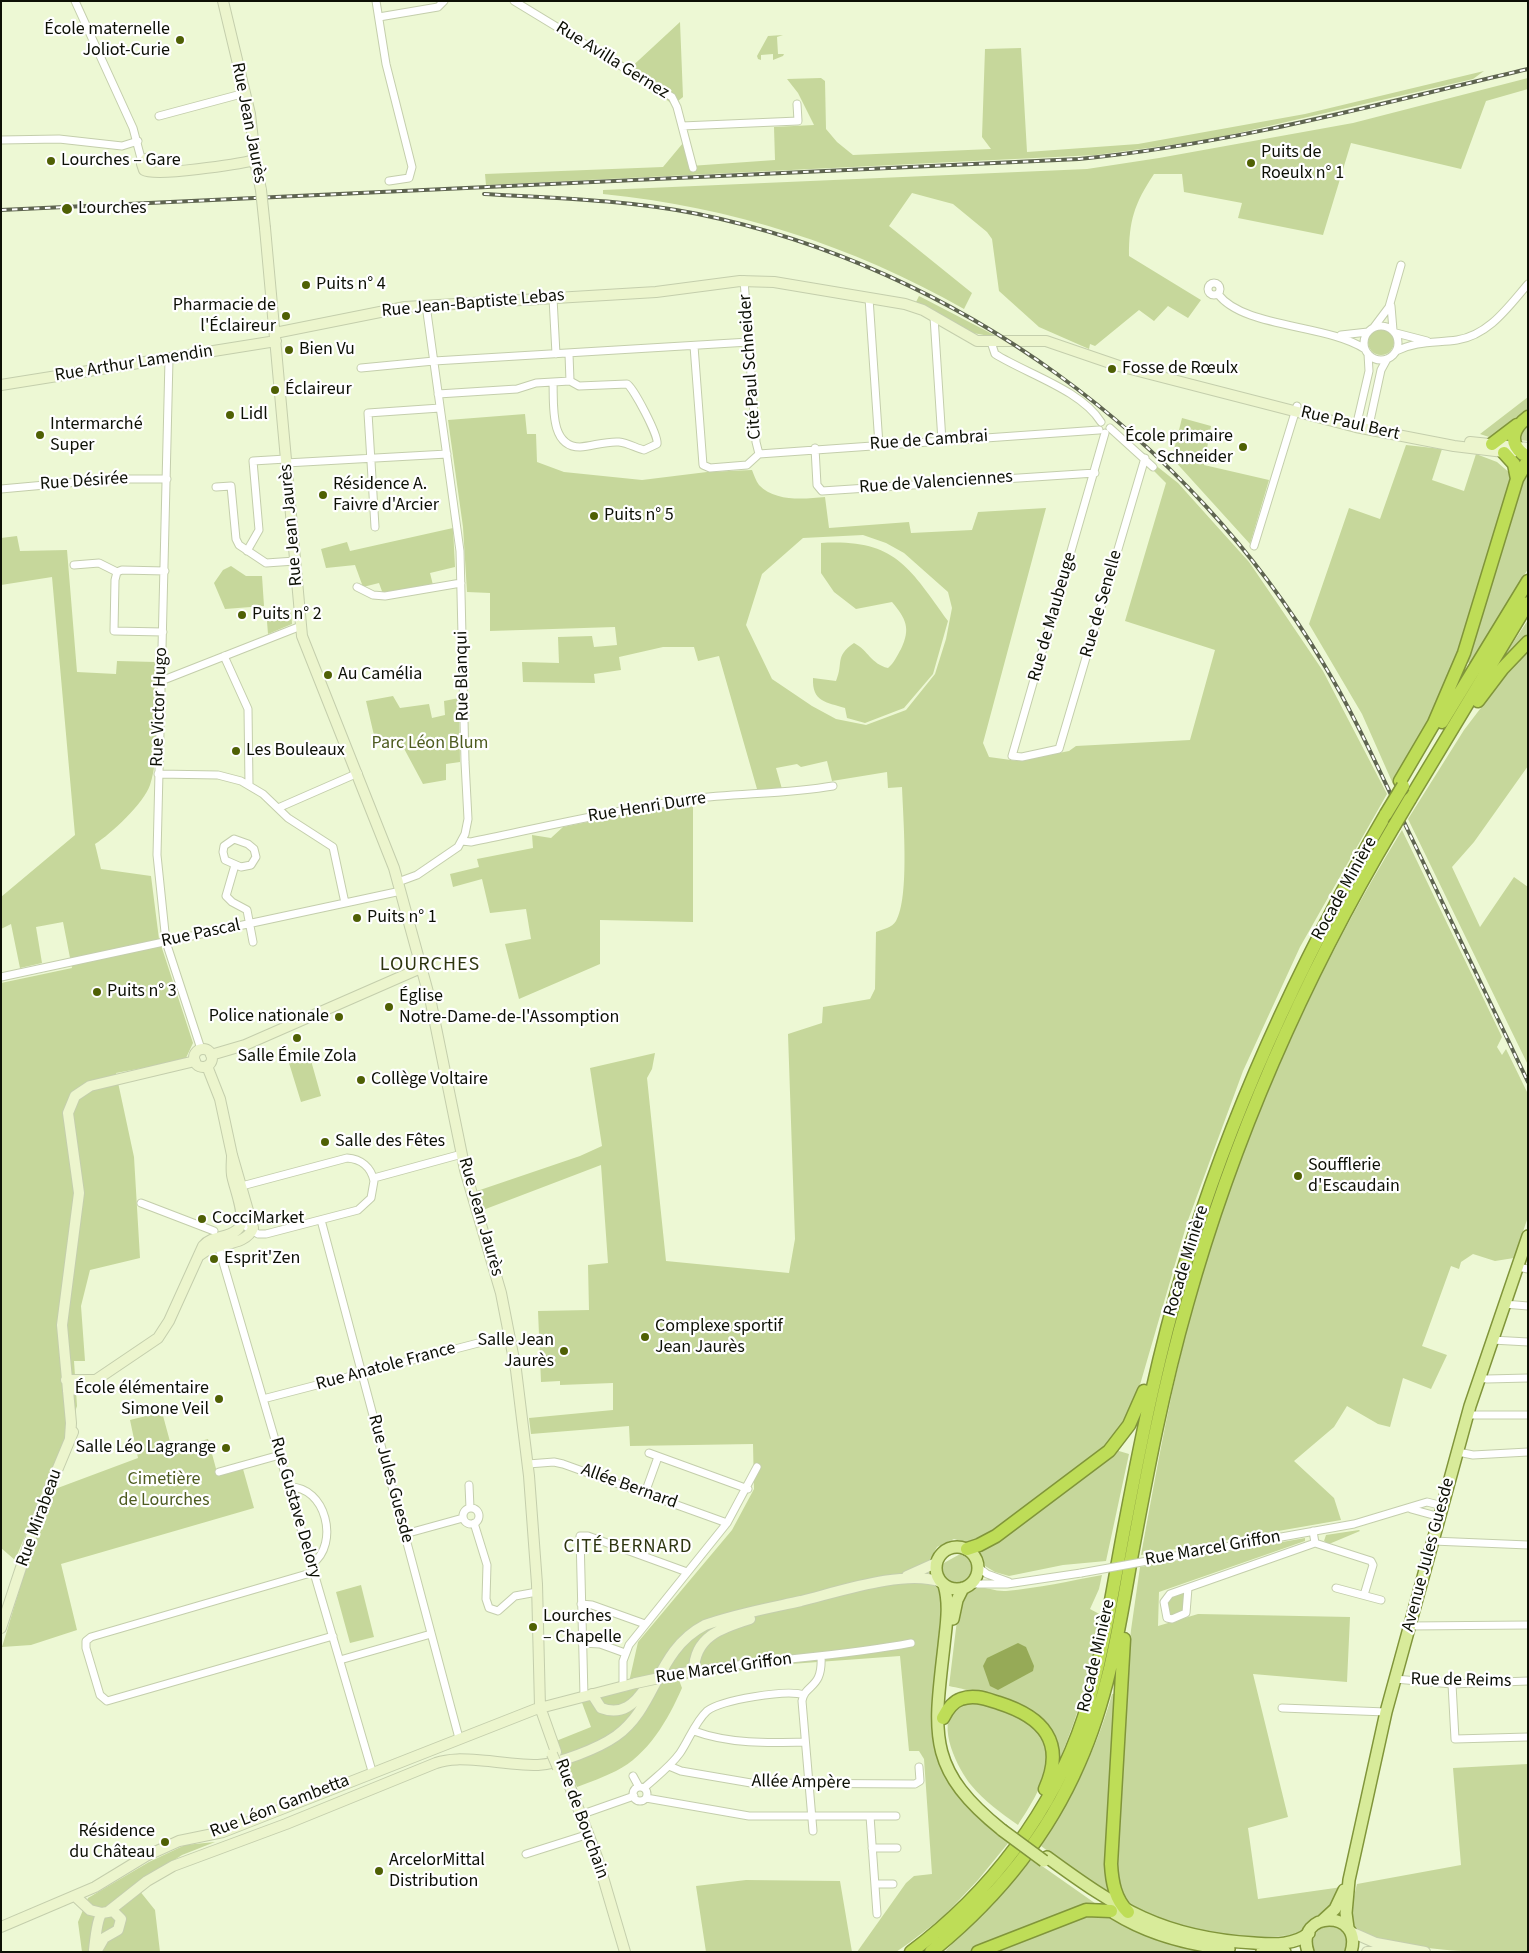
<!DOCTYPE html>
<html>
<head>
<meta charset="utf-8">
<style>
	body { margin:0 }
	#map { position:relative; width:1529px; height:1953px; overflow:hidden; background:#edf8d4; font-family:"Source Sans 3",sans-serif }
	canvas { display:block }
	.frame { position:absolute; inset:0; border:2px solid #0d1005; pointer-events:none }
</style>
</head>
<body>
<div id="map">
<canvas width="1529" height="1953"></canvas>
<div class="frame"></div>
</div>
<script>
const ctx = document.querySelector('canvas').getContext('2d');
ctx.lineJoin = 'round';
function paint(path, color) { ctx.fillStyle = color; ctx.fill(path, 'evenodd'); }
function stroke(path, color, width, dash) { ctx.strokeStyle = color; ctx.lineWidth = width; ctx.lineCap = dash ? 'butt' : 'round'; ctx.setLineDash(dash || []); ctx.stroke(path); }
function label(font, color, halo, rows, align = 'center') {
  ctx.font = font + ' "Source Sans 3",sans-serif'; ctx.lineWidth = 4.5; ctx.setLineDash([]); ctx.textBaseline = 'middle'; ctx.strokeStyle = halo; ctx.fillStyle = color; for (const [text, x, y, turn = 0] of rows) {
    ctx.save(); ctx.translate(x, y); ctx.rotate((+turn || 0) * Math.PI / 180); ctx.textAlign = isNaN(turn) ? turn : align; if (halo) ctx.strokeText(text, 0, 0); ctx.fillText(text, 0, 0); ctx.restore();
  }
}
paint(new Path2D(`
	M680 22 683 97 673 105 650 86 626 72Z
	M783 35 777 37 778 54H784L783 56 773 60V54L761 55V60L758 59 757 56 768 36Z
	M1021 48 1027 152 1138 144 1305 114 1484 71 1473 79 1208 140 1096 155 486 185 485 174 663 167 683 143 690 166 775 160 774 127 814 125 798 93 787 79 821 78 825 81 826 129 837 142 853 155 991 149 982 137 985 49Z
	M1528 78V89L1486 101 1461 169 1351 143 1323 235 1238 218 1242 203 1184 192 1182 174H1154C1134 204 1129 221 1129 256L1201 300 1188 318 1168 306 1154 321 1139 310 1095 346 1090 344 1089 349 1039 327 999 291 992 239 987 232 953 204 912 193 889 226 972 293 964 309C851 245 732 207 603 194V190L1087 169 1159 158 1353 123Z
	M919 296 1000 338 973 333 916 302Z
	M1368 342a13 13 0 1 1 26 0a13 13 0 1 1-26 0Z
	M1528 397V441L1519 440 1510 424 1489 437 1480 434Z
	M525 414 527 434H536L537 462 564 472 642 480 707 472 752 470C754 475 756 481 759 485 775 502 804 499 825 497L829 528 909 522 911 533 972 530 978 512 1046 508 983 743 989 757 1018 761 1069 751 1076 746 1190 740 1215 650 1125 621 1166 483 1150 467 1154 464 1178 483 1249 562 1273 597 1323 671 1387 794 1300 947 1243 1071 1187 1223 1135 1402 1117 1436 1119 1451 1129 1454 1106 1561 1063 1565 1009 1576 995 1572 985 1566 981 1555 970 1544 954 1539 937 1547 930 1560 916 1567 942 1591 933 1717 935 1742 943 1773 970 1810 1009 1842 978 1880 943 1917 909 1943 896 1952H857L906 1883 914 1876 932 1874 924 1759 919 1751H909L900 1656 777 1665 679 1680 682 1688C668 1720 648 1755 616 1771 604 1777 590 1782 577 1787L556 1741 591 1727 581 1700 627 1691 638 1642 732 1530 754 1489 753 1444 630 1446 629 1426 531 1434 529 1418 613 1410V1383L560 1385V1381L541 1382 538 1311 589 1310 588 1265 608 1263 601 1165 483 1210 477 1191 580 1156 602 1146 590 1068 655 1053 652 1069 647 1078 666 1261 789 1273 795 1239 788 1034 822 1023 823 1007 870 999 875 989 876 932C883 929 892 928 896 921 910 898 903 816 902 787L888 788 887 772 832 781 827 761 801 767 797 764 776 768 782 789H757L719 656 698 661 694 647H663L619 657 621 670 594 674 595 683 523 682 522 662 559 663 558 637 592 636 594 647 617 645 615 627 490 631V593L467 592 463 527 448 420ZM863 535 886 543 904 553 948 592 952 608 946 639 935 674 906 710 866 725 836 719 812 706 772 679 746 625 762 574 803 538Z
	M1182 418 1211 426 1204 465 1269 480 1250 544 1172 458Z
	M1406 445 1442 449 1432 480 1464 491 1476 454 1497 462 1511 474 1528 469V569L1471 664 1458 657 1441 696 1393 784 1362 714 1309 624 1349 508 1380 519Z
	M453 528 455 567 430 573 433 585 383 594 379 583 363 587 355 565 326 568 321 549 347 542 350 551Z
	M17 536 20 551 67 550 77 672 116 674 117 661 155 662C155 697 161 754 150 785 144 803 111 834 95 844L101 869 151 876 159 939 193 1043 185 1060 116 1073 134 1157 140 1258 90 1270 81 1306 85 1361H74L77 1406 67 1436 15 1560 1 1548V983L72 968 63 922 36 927 42 963 20 968 11 924 1 929V897L75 835 52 577 1 585V538Z
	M821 543C895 539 908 566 948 621L933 674 904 708 865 723 847 718 845 708C826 702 812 702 813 678L836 681C844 662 834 657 854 643 868 650 871 664 888 668 894 663 897 656 901 649 911 628 906 619 892 602L856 609 834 592 821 573Z
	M231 566 246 576H262L264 606 225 609 214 583 223 570Z
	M266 609H291L292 624 268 634Z
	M1528 620V766L1474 842 1452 867 1480 927 1514 877 1528 887V1065L1408 819 1464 730 1509 671 1502 659Z
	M393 696 400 708 429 704 432 718 445 715 444 701 459 698 460 762 446 764V780L423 784 400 741 376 744 366 701Z
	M693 803V922L600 920V964L519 999 505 944 531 939 526 909 490 913 482 879 453 887 450 874 479 867 477 859 533 848 532 835 551 838 563 827 646 810Z
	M1402 830 1502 1037 1497 1047 1502 1055 1506 1049 1528 1094V1217L1514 1258 1495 1261 1473 1254 1461 1262 1459 1269 1451 1266 1422 1346 1447 1355 1431 1389 1403 1378 1390 1427 1378 1424 1347 1406 1334 1427 1294 1461 1334 1498 1341 1520 1141 1555C1157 1468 1172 1380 1196 1296 1243 1134 1313 974 1402 830Z
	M310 1057 321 1096 301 1102 289 1063Z
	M162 1412 172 1449 208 1439 218 1476 243 1469 254 1508 61 1564 77 1630 31 1645 2 1647 25 1571 55 1489 138 1458 130 1420Z
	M1359 1530 1360 1531 1329 1544 1324 1541 1326 1535Z
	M1305 1538V1541L1159 1592 1158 1626 1198 1614 1350 1617 1347 1682 1253 1674 1288 1817 1248 1828 1258 1899 1342 1887 1333 1910 1295 1935 1235 1939 1156 1920 1108 1896 1041 1846C1072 1798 1097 1749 1112 1694L1125 1693 1131 1630 1140 1567Z
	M962 1553 971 1560 972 1572 965 1582 953 1583 943 1576 942 1564Z
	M1102 1575 1099 1589 1090 1609 1103 1616C1092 1666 1079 1714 1059 1761 1058 1754 1058 1745 1056 1738 1044 1704 980 1693 949 1686L958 1612 968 1589C981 1584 993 1592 1006 1591 1038 1588 1070 1581 1102 1575Z
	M361 1585 374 1637 350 1643 336 1592Z
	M1185 1592C1184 1609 1187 1613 1169 1616L1167 1599Z
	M969 1701C989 1706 1012 1710 1030 1722 1069 1748 1035 1799 1018 1825 1001 1813 984 1801 971 1785 958 1769 936 1726 955 1708 958 1705 965 1703 969 1701Z
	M1528 1764V1952C1477 1952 1429 1952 1380 1939 1374 1937 1364 1936 1358 1932 1346 1922 1354 1897 1357 1884L1461 1865 1453 1768Z
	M215 1842 182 1855 135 1885 155 1910 160 1952H82L78 1922 88 1898 149 1862 185 1845Z
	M1032 1859 1119 1920 1216 1952H947L946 1950 993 1905Z
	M746 1880 840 1881 852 1952H706L696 1886Z
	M1330 1925C1344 1929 1350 1939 1344 1952H1315C1309 1938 1316 1928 1330 1925Z`), '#c6d79b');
paint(new Path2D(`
	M1018 1643 1026 1647 1034 1666 1033 1671 998 1690 990 1686 983 1666 987 1658Z`), '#96aa57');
const street = new Path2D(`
	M75 1 133 128 142 162
	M376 1 386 64 412 167 409 178 389 181
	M514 1 672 97 677 107 693 168
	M379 17 438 7 444 1
	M159 116 245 93
	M682 126 798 121 797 104
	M1 140 59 139 122 146 138 141
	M744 280 756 442 759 454
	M1208 289a6 6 0 1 1 12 0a6 6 0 1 1-12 0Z
	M1218 294C1243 328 1327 324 1365 349
	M553 298 556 354
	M869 298 879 445
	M1391 306 1393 330
	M934 317 942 441
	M1364 343a17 17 0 1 1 34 0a17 17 0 1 1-34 0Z
	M1374 327 1389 307 1401 265
	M1396 333 1427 341
	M1341 335 1368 332
	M991 342 995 354C1027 374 1081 390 1101 422
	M694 346 703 465 710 468 747 465 759 454
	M1396 351C1416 341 1436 343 1457 340 1489 335 1508 307 1528 284
	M569 354 570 381
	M169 359 157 855 166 942 201 1049
	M361 368 434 361 749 342
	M438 394 517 389 536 383 570 381 579 386 627 384C633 387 659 436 657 444L644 450C636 448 628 443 619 442 606 441 593 446 580 447 549 447 554 403 553 382
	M1356 427 1369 371 1368 354
	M1110 428 1153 467
	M1368 430 1381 370 1387 359
	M1105 433 1012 756 1022 757 1059 749 1145 458
	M815 448 817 485 822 491 1095 473
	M759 454 1099 430
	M286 463 447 454
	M216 487 231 486 236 539 239 545 266 563 295 561
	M1 489 111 479H167
	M375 527 368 413 440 408
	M1254 546 1297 406
	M247 551 259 530 253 461 286 459
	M74 565 99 563 117 572
	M357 587 373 595 385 596 461 583
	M163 632 114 631 115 580 117 572 122 570 165 571
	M224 656 248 709 249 785
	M161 681 301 626
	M158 774 218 775 241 781 263 794 288 818 333 847 345 903
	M278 808 358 773
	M234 839 248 844 254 849 256 857 251 865 241 867 225 860 223 852 224 846Z
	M462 841 471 842C543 827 616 810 690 799 738 793 786 794 833 786
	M235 865 226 896 232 902 247 910 253 942
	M398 882 417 875 458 847 465 834 468 819 465 762 460 551 426 305
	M1 977 401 891
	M374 1178 462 1154
	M238 1187 347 1158C361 1159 371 1167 374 1181L371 1198 358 1210 266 1234H258L242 1224
	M141 1203 214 1231
	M321 1220 459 1738
	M218 1245 372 1771
	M1517 1267 1528 1269
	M1504 1304 1528 1306
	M1492 1340 1528 1342
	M1479 1378 1487 1379 1528 1378
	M263 1399 509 1335
	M1468 1415H1528
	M1458 1452 1473 1455 1528 1452
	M649 1453 748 1489
	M528 1464 554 1462 563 1464 727 1523
	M219 1472 280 1455
	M469 1485 470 1508
	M289 1487C326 1486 340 1544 312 1564
	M645 1493 658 1457
	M463 1516a8 8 0 1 1 16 0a8 8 0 1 1-16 0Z
	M1411 1509 1440 1517
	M474 1523 487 1565 486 1599 489 1608 498 1611 515 1596 537 1592
	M1313 1531 1315 1543 1371 1561 1373 1565 1364 1595
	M405 1534 463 1518
	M1433 1541 1528 1545
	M1153 1560 1354 1524 1427 1502 1443 1506
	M978 1567 987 1574 1009 1582
	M314 1572 91 1637 86 1641V1648L100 1695 107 1701 333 1636
	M971 1584H1007L1081 1573
	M1188 1588 1186 1613 1172 1619 1167 1618 1164 1602 1170 1594 1315 1543
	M1336 1588 1381 1600
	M581 1604 592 1605 645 1624
	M1409 1626 1528 1625
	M582 1643 600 1644 625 1653
	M340 1660 431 1634
	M694 1671C766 1659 839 1657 911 1643
	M1395 1679 1452 1684 1528 1681
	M1452 1684 1455 1739 1528 1737
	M623 1686V1661L629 1645 727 1523 757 1467
	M584 1696 580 1536H588L687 1572
	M1282 1708 1386 1712
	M694 1731C729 1744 768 1743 805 1742
	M669 1766 681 1771 751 1783 915 1784 920 1781 919 1767
	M633 1776 639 1787
	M633 1794a7 7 0 1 1 14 0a7 7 0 1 1-14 0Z
	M644 1788C656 1777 670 1767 680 1753 689 1740 695 1722 707 1711 721 1700 787 1689 804 1695
	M646 1798 749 1816H896
	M580 1815 634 1796
	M870 1816 877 1914
	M813 1831 802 1701C805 1683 823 1690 821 1656
	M872 1848H897
	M526 1854 589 1834
	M875 1884H893`);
const secondary = new Path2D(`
	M223 1 250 114 256 166 261 190
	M178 171 164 166 152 158 146 159 142 164 144 170C155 177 239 164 255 160
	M265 228 302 636 394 868 431 1003 465 1170 501 1293 516 1370 529 1476 537 1584 540 1707 556 1752
	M275 333 405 307 656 292 740 281 774 282 905 304 923 310 977 341H1046L1119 366 1356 427 1454 446 1512 453
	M1 385 276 341
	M1470 442 1528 448
	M194 1058a9 9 0 1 1 18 0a9 9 0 1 1-18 0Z
	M211 1055 245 1045 421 968
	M200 1255C214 1242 246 1247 253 1228L232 1155 220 1099 207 1066
	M66 1380H95
	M68 1391 87 1386 158 1338 169 1321 203 1246C212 1235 227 1239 237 1230 249 1221 234 1188 232 1175 231 1168 232 1162 232 1155
	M70 1438 71 1423 62 1325 79 1193 68 1113 75 1096 90 1086 195 1061
	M907 1576 936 1563
	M1 1628 38 1516 73 1432
	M678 1674 694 1671C694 1637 721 1628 750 1619
	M592 1694 601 1708C622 1716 635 1704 646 1687
	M562 1766 597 1857 625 1952
	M75 1896 90 1910 102 1913 113 1911 121 1919 118 1930 104 1938 96 1952
	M109 1911 147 1881 173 1866 286 1824 436 1763C453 1757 471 1760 489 1761 505 1763 522 1765 538 1765 559 1764 599 1748 616 1736 657 1707 656 1650 705 1625 735 1614 769 1608 801 1601 838 1592 905 1569 941 1582
	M1 1927 95 1887 146 1856 179 1841 223 1832 536 1709 636 1683
	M1351 1932 1376 1943 1425 1952
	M94 1950C95 1941 97 1918 102 1913
	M1367 1952H1396`);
const primary = new Path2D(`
	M936 1568a21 21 0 1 1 42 0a21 21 0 1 1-42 0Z
	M944 1585C950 1605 946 1626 944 1646 934 1734 926 1769 1002 1830
	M953 1619 957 1600 963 1588
	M1047 1857C1118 1909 1163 1938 1254 1943 1272 1944 1294 1946 1309 1933
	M1114 1913C1148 1934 1189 1945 1229 1949
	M1322 1921 1335 1909 1344 1890
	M1348 1928 1346 1913 1349 1880 1386 1712 1470 1406 1528 1236
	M1262 1951 1285 1952
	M1308 1952C1294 1910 1364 1909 1351 1952`);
const highway = new Path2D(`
	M1492 444 1517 425
	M1504 453 1514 464 1517 479
	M1523 454C1508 442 1513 428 1528 417
	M1478 701 1503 668 1528 642
	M1442 722 1528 581
	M1400 781 1434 723 1464 653 1517 479 1528 460
	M1410 799 1528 603
	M967 1549 979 1545 996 1536 1109 1451 1129 1425 1144 1391
	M1124 1639 1111 1864C1112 1882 1115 1899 1128 1912
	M943 1718C947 1710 952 1702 961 1699 974 1694 986 1699 999 1703 1043 1717 1066 1742 1045 1789
	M911 1952C990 1893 1053 1811 1084 1717 1104 1653 1113 1585 1126 1519 1142 1435 1159 1351 1184 1268 1232 1108 1302 958 1386 814
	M931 1952C994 1901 1047 1837 1079 1763 1108 1698 1119 1628 1131 1559 1147 1473 1163 1388 1187 1304 1234 1136 1305 976 1394 826
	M978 1952 1086 1910 1111 1911`);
stroke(street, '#c4ceac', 9);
stroke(secondary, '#c4ceac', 12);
stroke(primary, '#80953a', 14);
stroke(highway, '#80953a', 15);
stroke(street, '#fff', 7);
stroke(secondary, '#ecf5cd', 10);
stroke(primary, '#d8eb9a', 11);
stroke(highway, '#bedd57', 12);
const rail = new Path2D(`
	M484 194C555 198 628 200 698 214 956 267 1189 438 1323 663 1354 714 1378 768 1404 822 1445 908 1486 995 1528 1082
	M1 210 1079 159C1232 144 1379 104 1528 69`);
stroke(rail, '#5e6450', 4);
stroke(rail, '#fff', 2, [5.5]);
const streetBridge = new Path2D(`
	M1081 1573 1153 1560`);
const secondaryBridge = new Path2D(`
	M261 190 265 228
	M636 1683 678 1674
	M552 1754 558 1768`);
const primaryBridge = new Path2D(`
	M1002 1830 1044 1861`);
const highwayBridge = new Path2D(`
	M1386 814 1403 786
	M1394 826 1410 799`);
stroke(streetBridge, '#c4ceac', 9, []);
stroke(secondaryBridge, '#c4ceac', 12, []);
stroke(primaryBridge, '#80953a', 14, []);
stroke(highwayBridge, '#80953a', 15, []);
stroke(streetBridge, '#fff', 7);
stroke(secondaryBridge, '#ecf5cd', 10);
stroke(primaryBridge, '#d8eb9a', 11);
stroke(highwayBridge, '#bedd57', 12);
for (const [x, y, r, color] of [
	[180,40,5,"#4f6004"],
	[51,161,5,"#4f6004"],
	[1251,163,5,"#4f6004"],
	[67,209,6,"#4f6004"],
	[306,285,5,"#4f6004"],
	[286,316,5,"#4f6004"],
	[289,350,5,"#4f6004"],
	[1112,369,5,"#4f6004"],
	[275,390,5,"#4f6004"],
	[230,415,5,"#4f6004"],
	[40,435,5,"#4f6004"],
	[1243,447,5,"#4f6004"],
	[323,495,5,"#4f6004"],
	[594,516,5,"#4f6004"],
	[242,615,5,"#4f6004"],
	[328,675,5,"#4f6004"],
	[236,751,5,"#4f6004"],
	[357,918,5,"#4f6004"],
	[97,992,5,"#4f6004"],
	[389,1007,5,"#4f6004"],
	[339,1017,5,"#4f6004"],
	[297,1038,5,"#4f6004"],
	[361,1080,5,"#4f6004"],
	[325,1142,5,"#4f6004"],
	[1298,1176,5,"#4f6004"],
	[202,1219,5,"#4f6004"],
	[214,1259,5,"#4f6004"],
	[645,1337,5,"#4f6004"],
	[564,1351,5,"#4f6004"],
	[219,1399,5,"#4f6004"],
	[226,1448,5,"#4f6004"],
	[533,1627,5,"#4f6004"],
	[165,1842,5,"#4f6004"],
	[379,1871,5,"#4f6004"]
]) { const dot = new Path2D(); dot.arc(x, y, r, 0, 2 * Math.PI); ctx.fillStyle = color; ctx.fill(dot); stroke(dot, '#fff', 2); }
label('18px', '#0d1005', '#fff', [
	["École maternelle",170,30,"right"],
	["Joliot-Curie",170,51,"right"],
	["Puits de",1261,153],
	["Roeulx n° 1",1261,174],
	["Lourches – Gare",61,161],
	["Lourches",78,209],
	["Puits n° 4",316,285],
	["Pharmacie de",276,306,"right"],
	["l'Éclaireur",276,327,"right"],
	["Bien Vu",299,350],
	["Fosse de Rœulx",1122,369],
	["Éclaireur",285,390],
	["Lidl",240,415],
	["Intermarché",50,425],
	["Super",50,446],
	["École primaire",1233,437,"right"],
	["Schneider",1233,458,"right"],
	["Résidence A.",333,485],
	["Faivre d'Arcier",333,506],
	["Puits n° 5",604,516],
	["Puits n° 2",252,615],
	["Au Camélia",338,675],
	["Les Bouleaux",246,751],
	["Puits n° 1",367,918],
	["Puits n° 3",107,992],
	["Église",399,997],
	["Notre-Dame-de-l'Assomption",399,1018],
	["Police nationale",329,1017,"right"],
	["Salle Émile Zola",297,1057,"center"],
	["Collège Voltaire",371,1080],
	["Salle des Fêtes",335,1142],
	["Soufflerie",1308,1166],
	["d'Escaudain",1308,1187],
	["CocciMarket",212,1219],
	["Esprit'Zen",224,1259],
	["Complexe sportif",655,1327],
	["Jean Jaurès",655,1348],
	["Salle Jean",554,1341,"right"],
	["Jaurès",554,1362,"right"],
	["École élémentaire",209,1389,"right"],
	["Simone Veil",209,1410,"right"],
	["Salle Léo Lagrange",216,1448,"right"],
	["Lourches",543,1617],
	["– Chapelle",543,1638],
	["Résidence",155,1832,"right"],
	["du Château",155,1853,"right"],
	["ArcelorMittal",389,1861],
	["Distribution",389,1882]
], 'left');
label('18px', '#0d1005', '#fff', [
	["Rue Avilla Gernez",612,61,32],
	["Rue Jean Jaurès",248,123,79],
	["Rue Jean-Baptiste Lebas",473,304,-5],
	["Rue Arthur Lamendin",134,364,-9],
	["Cité Paul Schneider",751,367,-94],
	["Rue Paul Bert",1350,424,13],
	["Rue de Cambrai",929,441,-4],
	["Rue Désirée",84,482,-4],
	["Rue de Valenciennes",936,483,-4],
	["Rue Jean Jaurès",292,525,-95],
	["Rue de Senelle",1102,604,-74],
	["Rue de Maubeuge",1053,617,-74],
	["Rue Blanqui",463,676,-91],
	["Rue Victor Hugo",160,707,-88],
	["Rue Henri Durre",647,808,-9],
	["Rocade Minière",1345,889,-61],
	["Rue Pascal",201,934,-12],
	["Rue Jean Jaurès",480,1217,74],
	["Rocade Minière",1187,1261,-73],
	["Rue Anatole France",386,1367,-15],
	["Rue Jules Guesde",390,1479,75],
	["Allée Bernard",629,1487,20],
	["Rue Gustave Delory",295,1508,74],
	["Rue Mirabeau",40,1518,-70],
	["Rue Marcel Griffon",1213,1549,-10],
	["Avenue Jules Guesde",1429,1555,-75],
	["Rocade Minière",1097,1656,-77],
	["Rue Marcel Griffon",724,1669,-8],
	["Rue de Reims",1461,1681,1],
	["Allée Ampère",801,1783,1],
	["Rue Léon Gambetta",280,1807,-21],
	["Rue de Bouchain",581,1819,70]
]);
label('18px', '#4e5c20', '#fff', [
	["Parc Léon Blum",430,744],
	["Cimetière",164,1480],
	["de Lourches",164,1501]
]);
ctx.letterSpacing = '1px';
label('19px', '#2d350f', '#fff', [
	["CITÉ BERNARD",628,1548]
]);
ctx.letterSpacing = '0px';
ctx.letterSpacing = '1px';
label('20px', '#2d350f', '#fff', [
	["LOURCHES",430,966]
]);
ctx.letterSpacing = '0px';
</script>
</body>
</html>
